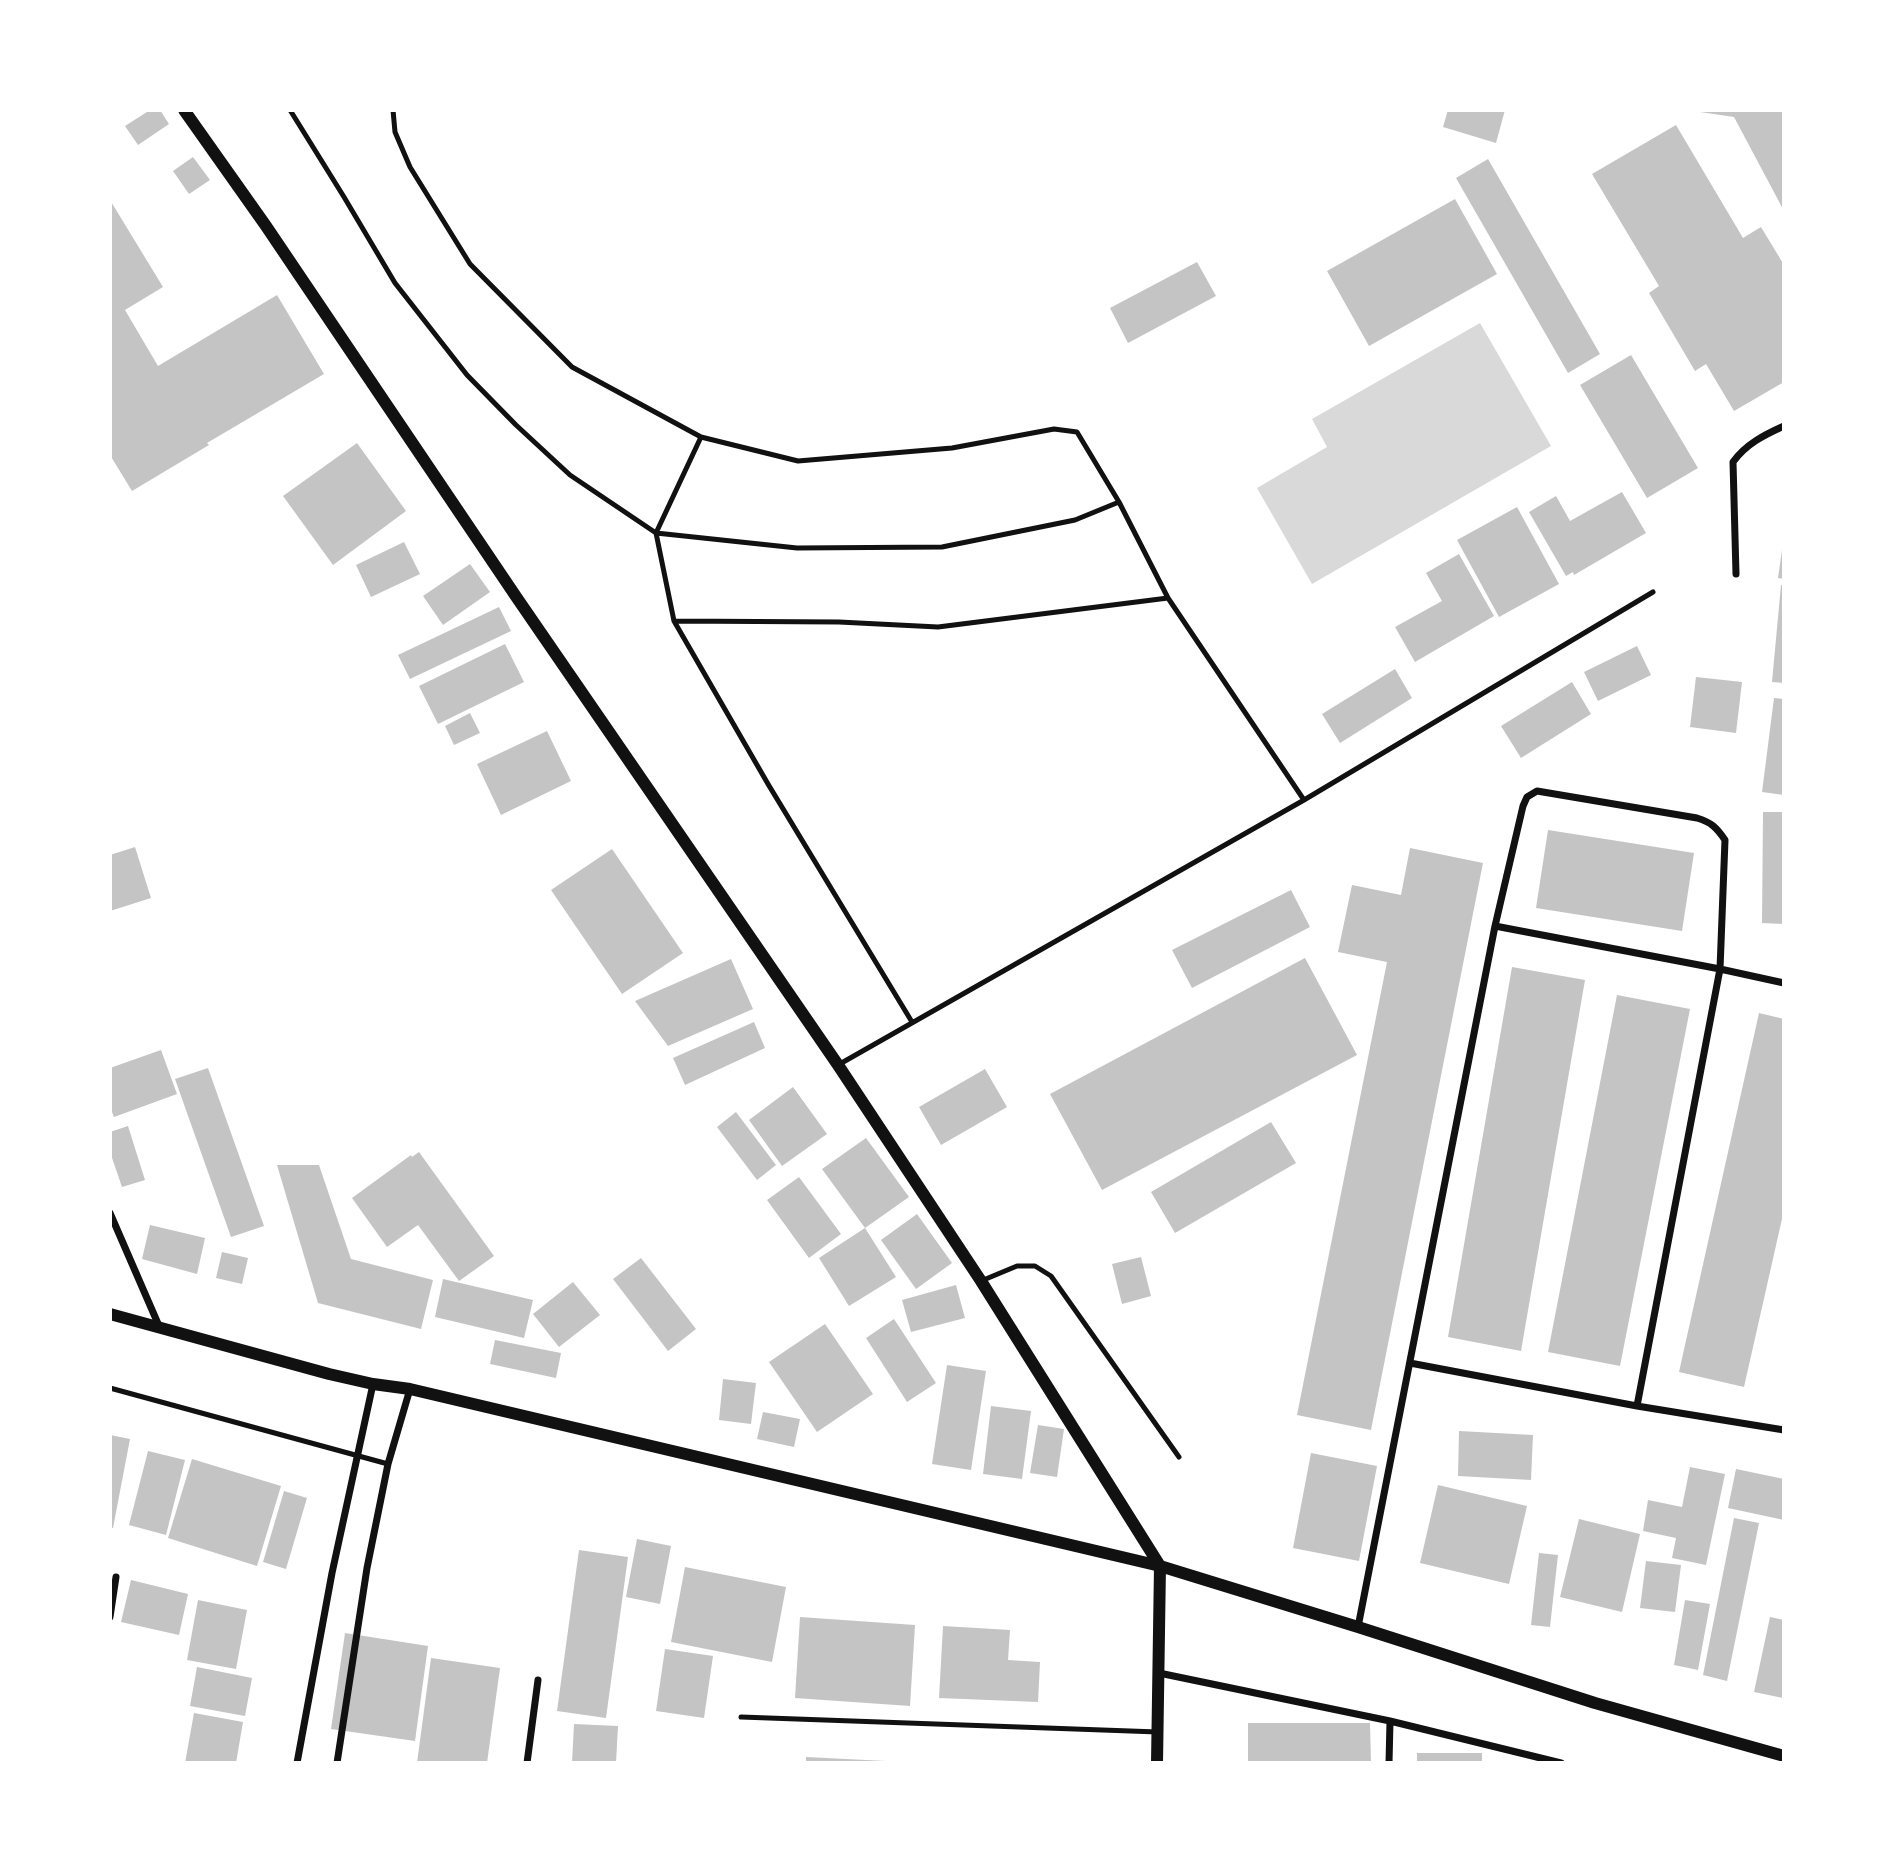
<!DOCTYPE html>
<html>
<head>
<meta charset="utf-8">
<style>
	body { margin:0 }
	#map { position:relative; width:1894px; height:1873px; overflow:hidden; background:#fff; font-family:Arial,sans-serif }
	canvas { display:block }
	.frame { position:absolute; inset:0; border:112px solid #fff; pointer-events:none }
</style>
</head>
<body>
<div id="map">
<canvas width="1894" height="1873"></canvas>
<div class="frame"></div>
</div>
<script>
const ctx = document.querySelector('canvas').getContext('2d');
ctx.lineJoin = 'round';
function paint(path, color) { ctx.fillStyle = color; ctx.fill(path, 'evenodd'); }
function stroke(path, color, width, dash) { ctx.strokeStyle = color; ctx.lineWidth = width; ctx.lineCap = dash ? 'butt' : 'round'; ctx.setLineDash(dash || []); ctx.stroke(path); }
paint(new Path2D(`
	M1480 323 1551 446 1312 584 1257 488 1327 447 1312 419Z`), '#d9d9d9');
paint(new Path2D(`
	M150 110H160L169 124 138 145 125 126Z
	M1448 110H1505L1496 143 1443 127Z
	M1700 110H1784V211L1734 117 1700 112Z
	M1676 125 1743 238 1761 227 1784 265V382L1734 411 1706 364 1695 371 1649 293 1659 286 1592 174Z
	M193 157 210 180 189 194 173 171Z
	M1488 159 1600 354 1568 373 1456 178Z
	M1455 199 1497 274 1369 346 1327 271Z
	M110 200 163 287 125 310 158 366 277 295 324 374 207 443 209 445 132 491 110 455Z
	M1197 262 1216 296 1128 343 1110 308Z
	M1631 355 1698 468 1647 498 1580 385Z
	M357 443 406 511 333 565 283 496Z
	M1622 492 1646 533 1574 575 1573 572 1566 576 1529 512 1556 496 1570 521Z
	M1517 507 1559 584 1499 617 1457 540Z
	M404 542 420 574 371 597 356 565Z
	M1782 550H1784V579L1778 578Z
	M1459 554 1494 616 1415 662 1395 627 1442 601 1426 573Z
	M470 564 490 592 443 625 423 596Z
	M1781 585H1784V683L1772 682Z
	M499 607 511 631 410 679 398 655Z
	M505 644 524 682 438 724 419 686Z
	M1637 646 1651 675 1598 701 1584 672Z
	M1395 669 1412 698 1340 743 1322 714Z
	M1696 677 1742 682 1736 733 1690 727Z
	M1572 682 1591 714 1521 758 1501 726Z
	M1774 698 1784 699V795L1762 792Z
	M470 713 480 733 454 745 445 726Z
	M547 731 571 781 501 815 477 764Z
	M1763 812H1784V924L1762 923Z
	M1548 830 1694 853 1682 931 1536 908Z
	M135 847 151 898 110 911V855Z
	M1410 848 1483 863 1371 1430 1297 1415 1387 962 1338 952 1352 885 1401 895Z
	M612 849 683 953 622 994 551 890Z
	M1291 890 1310 927 1192 988 1172 950Z
	M1305 958 1357 1055 1102 1190 1050 1094Z
	M731 959 753 1009 668 1046 635 1001Z
	M1512 967 1585 980 1521 1351 1448 1337Z
	M1617 995 1690 1009 1620 1366 1548 1352Z
	M1759 1013 1784 1019V1210L1744 1387 1679 1372Z
	M754 1022 765 1048 685 1085 673 1058Z
	M161 1050 177 1094 114 1117 110 1107V1068Z
	M208 1068 264 1226 231 1237 175 1079Z
	M985 1069 1007 1107 941 1145 919 1107Z
	M793 1087 827 1134 782 1166 749 1120Z
	M736 1112 776 1165 757 1180 717 1127Z
	M1271 1122 1296 1163 1175 1233 1151 1192Z
	M128 1126 145 1180 122 1187 110 1152V1132Z
	M866 1138 909 1197 865 1228 822 1169Z
	M419 1152 494 1256 459 1281 418 1225 387 1247 352 1198 411 1155 412 1157Z
	M277 1165H319L351 1259 433 1280 421 1329 318 1303Z
	M799 1177 841 1234 809 1258 767 1200Z
	M917 1214 952 1263 916 1289 881 1240Z
	M150 1225 205 1238 197 1274 142 1259Z
	M865 1228 896 1277 849 1306 819 1258Z
	M222 1252 248 1258 242 1284 216 1278Z
	M1141 1257 1151 1296 1122 1304 1112 1264Z
	M641 1258 696 1329 668 1351 613 1279Z
	M443 1279 533 1300 524 1338 435 1317Z
	M573 1282 600 1315 559 1347 533 1314Z
	M956 1285 965 1318 911 1332 902 1300Z
	M894 1319 936 1383 907 1402 866 1338Z
	M825 1324 873 1394 817 1432 769 1362Z
	M495 1340 561 1353 556 1378 490 1364Z
	M947 1365 986 1371 971 1470 932 1464Z
	M723 1379 756 1383 751 1424 719 1420Z
	M991 1406 1031 1411 1022 1479 983 1474Z
	M763 1412 800 1419 794 1447 757 1439Z
	M1038 1425 1064 1429 1057 1477 1030 1473Z
	M1459 1431 1533 1435 1531 1480 1458 1476Z
	M110 1435 130 1439 113 1528H110Z
	M148 1451 185 1460 166 1535 129 1525Z
	M1311 1453 1377 1466 1359 1561 1293 1548Z
	M192 1459 281 1486 257 1566 168 1538Z
	M1690 1467 1725 1474 1706 1565 1672 1558 1676 1538 1643 1531 1648 1500 1682 1507Z
	M1736 1469 1784 1479V1520L1728 1508Z
	M1438 1485 1527 1506 1509 1584 1420 1563Z
	M284 1491 307 1498 286 1569 263 1562Z
	M1734 1518 1759 1523 1727 1681 1703 1675Z
	M1579 1519 1640 1534 1622 1612 1560 1597Z
	M637 1539 671 1546 660 1604 626 1597Z
	M579 1550 628 1557 606 1718 557 1711Z
	M1539 1553 1558 1555 1550 1627 1531 1625Z
	M1646 1561 1681 1565 1675 1612 1640 1608Z
	M685 1567 786 1587 772 1662 671 1642Z
	M131 1580 188 1594 179 1635 121 1622Z
	M198 1600 247 1610 236 1669 187 1660Z
	M1685 1600 1710 1604 1698 1670 1674 1665Z
	M800 1617 915 1625 910 1706 795 1698Z
	M1770 1617 1784 1620 1783 1698 1754 1692Z
	M943 1626 1010 1630 1008 1660 1040 1662 1038 1702 939 1698Z
	M345 1633 428 1646 415 1741 331 1729Z
	M665 1649 713 1656 704 1718 656 1711Z
	M431 1658 500 1668 487 1763H417Z
	M197 1667 252 1678 245 1716 190 1706Z
	M194 1713 243 1722 236 1763H185Z
	M1248 1723H1370L1371 1763H1248Z
	M574 1724 618 1726 616 1763H572Z
	M1417 1753H1482V1763H1417Z
	M806 1757 886 1761V1763H806Z`), '#c4c4c4');
stroke(new Path2D(`
	M290 110 344 197 395 283 467 375 516 425 570 475 656 533 797 548 942 547 1075 520 1119 502 1168 598 1304 800
	M393 110 395 132 410 167 470 264 572 367 701 437 798 461 952 448 1054 429 1077 432 1119 502
	M701 437 656 533 674 621 839 622 938 627 1168 598
	M674 621 768 784 912 1022
	M838 1065 1304 800 1653 592
	M981 1281 1017 1266H1035L1051 1276 1179 1457
	M110 1388 388 1464
	M741 1717 1158 1732`), '#111', 5);
stroke(new Path2D(`
	M1736 574 1733 462C1746 444 1764 435 1784 426
	M1495 926 1720 969 1784 983
	M110 1213 159 1326
	M1410 1363 1637 1406 1784 1430
	M110 1617 116 1577
	M1358 1627 1495 926 1523 806 1527 797 1537 791 1697 818C1711 822 1717 828 1725 840L1720 969 1637 1406
	M1159 1673 1390 1721 1561 1763
	M297 1763 332 1573 373 1384
	M337 1763 367 1568 388 1464 410 1389
	M527 1763 538 1680
	M1389 1763 1390 1721`), '#111', 7);
stroke(new Path2D(`
	M184 110 266 226 517 598 838 1065 981 1281 1160 1566 1157 1763
	M110 1314 329 1374 373 1384 410 1389 1160 1566 1358 1627 1595 1703 1784 1756`), '#111', 12);
</script>
</body>
</html>
